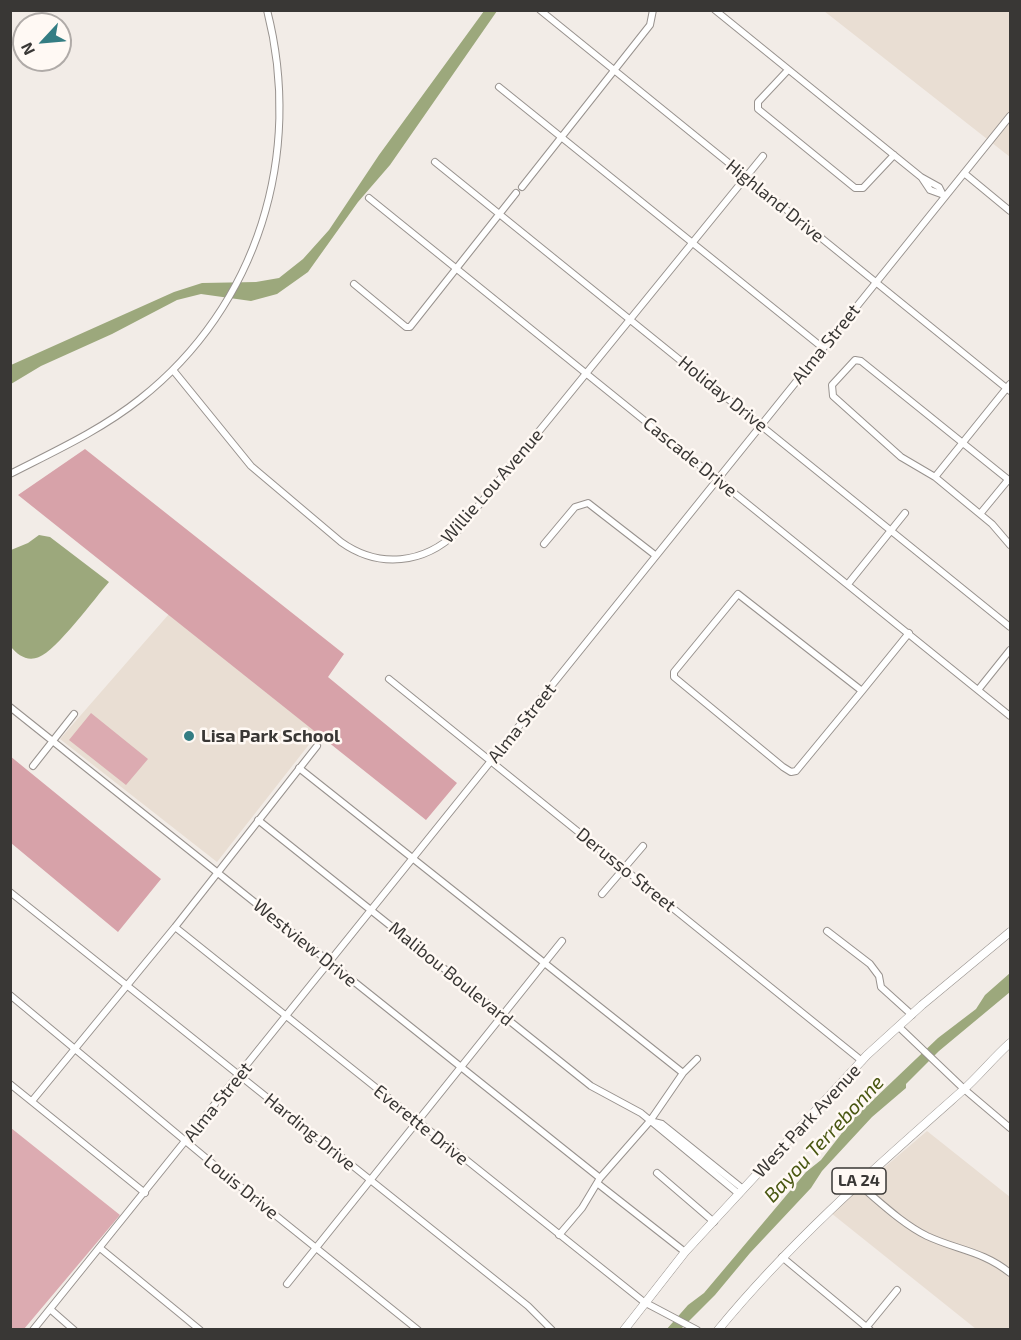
<!DOCTYPE html>
<html>
<head>
<meta charset="utf-8">
<style>
	body { margin:0 }
	#map { position:relative; width:1021px; height:1340px; overflow:hidden; background:#f2ece7; font-family:"Exo 2",sans-serif }
	canvas { display:block }
	.frame { position:absolute; inset:0; border:12px solid #393735; pointer-events:none }
	.north { position:absolute; left:12px; top:12px; width:60px; height:60px; box-sizing:border-box; background:#fff9f4; border:2px solid #b0aba8; border-radius:50%; rotate:244deg; font-size:16px; font-weight:700; line-height:24px; text-align:center; color:#393735 }
	.north::after { content:''; display:block; margin:auto; width:21px; height:27px; background:#347d83; clip-path:polygon(50% 0,100% 100%,50% 72%,0 100%) }
</style>
</head>
<body>
<div id="map">
<canvas width="1021" height="1340"></canvas>
<div class="frame"></div>
<div class="north">N</div>
</div>
<script>
const ctx = document.querySelector('canvas').getContext('2d');
ctx.lineJoin = 'round';
function paint(path, color) { ctx.fillStyle = color; ctx.fill(path, 'evenodd'); }
function stroke(path, color, width, dash) { ctx.strokeStyle = color; ctx.lineWidth = width; ctx.lineCap = dash ? 'butt' : 'round'; ctx.setLineDash(dash || []); ctx.stroke(path); }
function label(font, color, halo, rows, align = 'center') {
  ctx.font = font + ' "Exo 2",sans-serif'; ctx.lineWidth = 5; ctx.setLineDash([]); ctx.textBaseline = 'middle'; ctx.strokeStyle = halo; ctx.fillStyle = color; for (const [text, x, y, turn = 0] of rows) {
    ctx.save(); ctx.translate(x, y); ctx.rotate((+turn || 0) * Math.PI / 180); ctx.textAlign = isNaN(turn) ? turn : align; if (halo) ctx.strokeText(text, 0, 0); ctx.fillText(text, 0, 0); ctx.restore();
  }
}
paint(new Path2D(`
	M824 11H1010V157Z
	M169 614 318 733 217 862 60 739Z
	M927 1131 1010 1197V1329H976L831 1213Z`), '#e9ded3');
paint(new Path2D(`
	M91 713 148 759 126 785 69 740Z
	M11 1128 120 1215 24 1329H11Z`), '#dcabb1');
paint(new Path2D(`
	M85 449 344 654 328 677 457 783 426 820 18 495Z
	M10 756 161 879 118 932 11 843Z`), '#d7a2a9');
paint(new Path2D(`
	M484 11H497L390 165 358 202 308 272 277 294 251 301 201 294 177 300 112 334 41 366 11 384V365L174 292 202 283 256 282 279 278 303 259 329 230 379 155Z
	M39 535 50 537 109 582C95 598 56 651 39 657 27 662 18 655 11 647V550L28 543Z
	M1010 973V992L939 1051 906 1084V1088L872 1117 822 1171 811 1188 750 1253 715 1295 681 1329 666 1330 688 1305 704 1293 806 1172 821 1160 852 1120 938 1038 976 1009 985 995Z`), '#9ca87c');
const minor = new Path2D(`
	M540 10 1010 391
	M715 10 921 177 939 187 944 197
	M788 70 758 102V109L855 188H863L894 155
	M499 87 823 348
	M435 162 1010 627
	M964 173 1010 211
	M922 178 930 190 941 194
	M522 187 650 25 653 10
	M369 198 1010 716
	M354 284 406 327H410L516 193
	M173 370 251 466 341 542C379 569 424 564 457 532L763 156
	M10 474C55 451 101 430 140 399 258 306 304 154 267 10
	M935 477 1010 384
	M1010 481 861 361 855 360 832 385 833 396 901 457 935 477 992 524 1010 545
	M980 514 1008 480
	M544 544 575 507 588 503 655 555
	M848 584 905 513
	M738 594 862 691 796 771 791 772 783 767 674 677V672Z
	M389 679 862 1061
	M978 690 1010 650
	M862 691 909 633
	M10 707 600 1178
	M33 766 74 714
	M299 768 683 1073
	M258 820 591 1086 641 1113 739 1194
	M10 892 528 1306 552 1330
	M602 894 643 846
	M175 927 644 1302 697 1330
	M827 931 870 964 879 976 881 987 912 1015
	M10 995 254 1198 418 1330
	M899 1027 964 1089 1010 1128
	M10 1084 145 1193
	M32 1101 175 927 317 746
	M650 1121 662 1124 743 1189
	M657 1173 714 1222
	M597 1183 685 1252
	M857 1183C879 1201 901 1223 927 1236 957 1250 983 1251 1010 1273
	M559 1235 582 1208 600 1178 650 1121 683 1073 697 1059
	M100 1248 200 1330
	M782 1257 870 1330
	M287 1284 562 941
	M50 1309 74 1330
	M865 1329 897 1290
	M33 1330 1010 116`);
const major = new Path2D(`
	M624 1330 685 1252 867 1055 922 1005 1010 932
	M718 1330C791 1241 876 1167 962 1091 979 1076 993 1058 1010 1043`);
stroke(minor, '#98928e', 8);
stroke(major, '#98928e', 9);
stroke(minor, '#fff', 6);
stroke(major, '#fff', 8);
for (const [x, y, r, color] of [
	[189,736,6,"#347d83"]
]) { const dot = new Path2D(); dot.arc(x, y, r, 0, 2 * Math.PI); ctx.fillStyle = color; ctx.fill(dot); stroke(dot, '#fff9f4', 2); }
for (const [x, y, w] of [
	[859,1181,54]
]) { const box = new Path2D(); box.roundRect(x - w / 2, y - 13, w, 26, 4.5); ctx.fillStyle = '#fff9f4'; ctx.fill(box); stroke(box, '#393735', 1.5); }
label('bold 16px', '#393735', null, [
	["LA 24",859,1181]
]);
label('18px', '#393735', '#fff9f4', [
	["Highland Drive",775,201,39],
	["Alma Street",826,344,-51],
	["Holiday Drive",723,394,39],
	["Cascade Drive",690,457,39],
	["Willie Lou Avenue",492,486,-49],
	["Alma Street",522,723,-51],
	["Derusso Street",626,870,39],
	["Westview Drive",305,943,39],
	["Malibou Boulevard",451,974,39],
	["Alma Street",218,1102,-51],
	["West Park Avenue",807,1121,-47],
	["Everette Drive",421,1125,39],
	["Harding Drive",310,1132,39],
	["Louis Drive",241,1187,39]
]);
label('bold 18px', '#393735', '#fff9f4', [
	["Lisa Park School",201,736]
], 'left');
label('italic 20px', '#495711', '#fff9f4', [
	["Bayou Terrebonne",824,1139,-47]
]);
</script>
</body>
</html>
